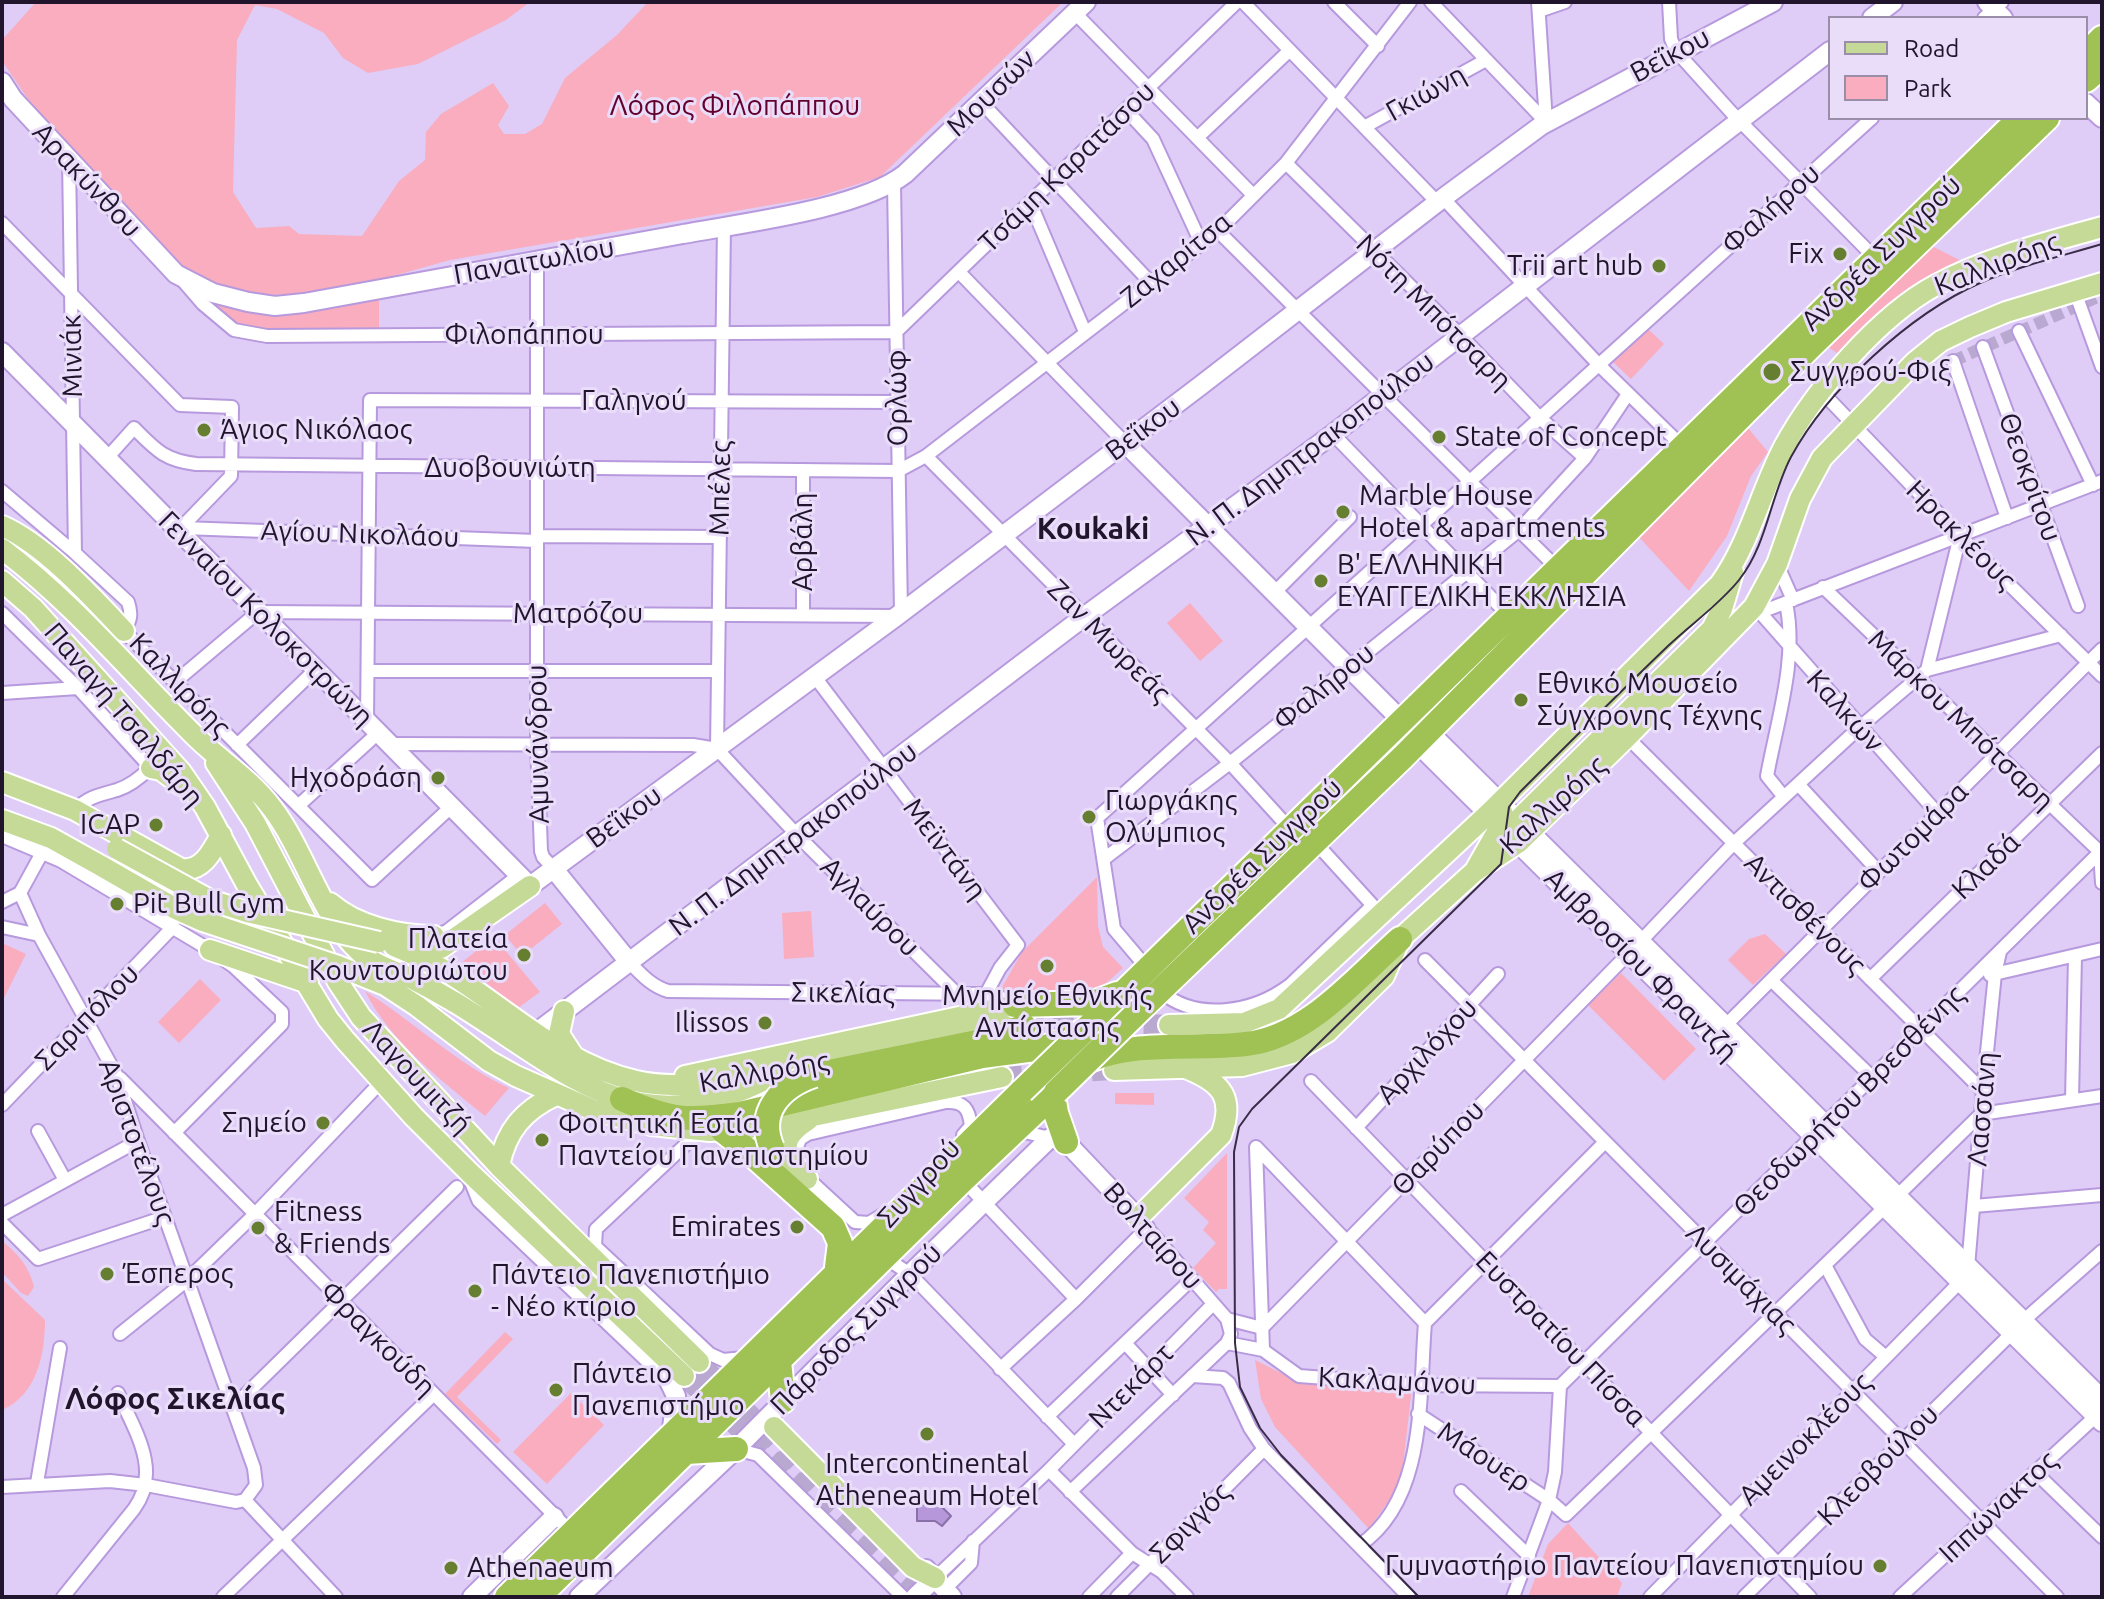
<!DOCTYPE html>
<html>
<head>
<meta charset="utf-8">
<style>
	body { margin:0 }
	#map { position:relative; width:2104px; height:1599px; overflow:hidden; background:#dfcdf7; font-family:Ubuntu,sans-serif }
	canvas { display:block }
	.frame { position:absolute; inset:0; border:4px solid #21152e; pointer-events:none }
	.legend { position:absolute; left:1828px; top:16px; width:260px; height:104px; box-sizing:border-box; background:#e9ddfa; border:2px solid #998da8; margin:0; padding:10px 14px; list-style:none; font-size:24px; color:#21152e }
	.legend li { display:flex; align-items:center; gap:16px; height:40px }
	.legend b { width:40px; border:2px solid #998da8 }
</style>
</head>
<body>
<div id="map">
<canvas width="2104" height="1599"></canvas>
<div class="frame"></div>
<ul class="legend">
<li><b style="height:10px;background:#c6da98"></b>Road</li>
<li><b style="height:22px;background:#f9adbe"></b>Park</li>
</ul>
</div>
<script>
const ctx = document.querySelector('canvas').getContext('2d');
ctx.lineJoin = 'round';
function paint(path, color) { ctx.fillStyle = color; ctx.fill(path, 'evenodd'); }
function stroke(path, color, width, dash) { ctx.strokeStyle = color; ctx.lineWidth = width; ctx.lineCap = dash ? 'butt' : 'round'; ctx.setLineDash(dash || []); ctx.stroke(path); }
function label(font, color, halo, rows, align = 'center') {
  ctx.font = font + ' Ubuntu,sans-serif'; ctx.lineWidth = 6; ctx.setLineDash([]); ctx.textBaseline = 'middle'; ctx.strokeStyle = halo; ctx.fillStyle = color; for (const [text, x, y, turn = 0] of rows) {
    ctx.save(); ctx.translate(x, y); ctx.rotate((+turn || 0) * Math.PI / 180); ctx.textAlign = isNaN(turn) ? turn : align; if (halo) ctx.strokeText(text, 0, 0); ctx.fillText(text, 0, 0); ctx.restore();
  }
}
paint(new Path2D(`
	M36 2H530L506 20 418 64 368 73 343 58 324 33 277 9 255 5 237 40 233 192 256 228 289 226 299 234 362 236 399 181 425 160 426 132 441 114 493 83 509 106 498 125 504 134H525L542 124 565 78 617 35 648 2H1063L880 177 817 197 450 260 358 286 310 293 269 295 215 285 171 259 63 150 2 61V40Z
	M1926 243 1969 265 1843 357 1825 345Z
	M203 294 238 305 379 296V328C339 328 272 335 236 322 222 317 212 305 203 294Z
	M1646 327 1664 344 1631 379 1612 361Z
	M1744 423 1768 452 1751 476 1727 536 1689 591 1637 535Z
	M1190 603 1223 641 1200 661 1167 623Z
	M1097 877 1098 926 1103 947 1123 968C1116 974 1107 984 1098 988 1072 999 1024 1009 1001 989L1022 952Z
	M545 903 562 924 522 956 505 935Z
	M811 911 814 957 784 959 782 913Z
	M1765 934 1786 954 1753 985 1728 960 1749 939Z
	M494 937 540 992 518 1008 461 963Z
	M2 943 26 954 2 1002Z
	M1621 973 1696 1049 1664 1081 1588 1005Z
	M200 979 221 1000 179 1043 158 1022Z
	M365 991C414 1022 456 1063 509 1088L485 1116C441 1080 391 1043 365 991Z
	M1115 1093H1154V1105L1115 1104Z
	M1227 1153V1289H1219L1216 1292 1193 1268 1216 1243 1203 1230 1209 1222 1184 1198Z
	M2 1241C18 1254 29 1266 34 1287L28 1296 21 1293 2 1272Z
	M2 1279 45 1320C45 1354 37 1395 2 1410Z
	M505 1332 513 1339 457 1397 501 1440 497 1444 445 1394Z
	M1255 1360 1295 1380 1412 1387 1401 1483 1369 1529 1275 1427 1261 1399Z
	M571 1393 604 1425 547 1484 513 1452Z
	M1568 1523 1622 1583 1617 1597H1528L1548 1544Z`), '#f9adbe');
const water = new Path2D(`
	M917 1505H940L951 1516 942 1526 935 1521H917Z`);
paint(water, '#b597da');
stroke(water, '#8970a6', 2);
stroke(new Path2D(`
	M1953 361 2102 295`), '#b9a8cf', 12, [12, 6]);
stroke(new Path2D(`
	M1024 1026 1099 1022 1169 1025
	M1002 1077 1114 1070
	M699 1362 817 1484
	M684 1376 916 1597`), '#b9a8cf', 20, [20, 10]);
const street = new Path2D(`
	M1243 2 1437 202
	M1334 2 1378 46
	M1431 2 1546 122
	M1538 2 1546 122
	M1669 2 1671 39 1676 51 1731 112 1875 258
	M1539 11 1565 2
	M1075 13 1253 195
	M1984 18 2002 2
	M982 103 1150 282
	M1126 110 1153 139 1201 243
	M1366 126 1486 60
	M1197 138 1289 51
	M69 159 75 553
	M1286 163 1460 335 1540 418 1585 458
	M894 183 901 613
	M1443 198 1599 365 1683 447
	M1030 202 1085 332
	M2 223 180 405 232 407 231 476 178 531
	M1218 231 1558 569
	M537 261V744L541 851 543 857 553 868
	M959 272 1125 443
	M184 282 203 304 234 330 267 336 896 332 1237 2
	M2079 303 2102 367
	M2019 331 2093 485
	M1983 347 2078 606
	M1953 361 2007 518
	M1821 391 1960 536 2102 676
	M1333 434 1510 617
	M926 456 1230 763 1290 829
	M107 458 134 428C156 450 164 460 196 464L898 471 926 456 1218 231 1286 163 1410 2
	M803 470V615
	M2 491 75 553 128 602C132 614 131 620 124 631L372 880 451 807
	M183 528 537 541
	M537 536 720 537
	M1777 564 1793 600
	M1823 587 2100 852 2102 883
	M1274 593 1350 517
	M1757 609 1938 814
	M1761 612 2102 481
	M2 613 78 688 151 768C140 777 130 786 117 790 99 795 88 797 75 810
	M1927 670 1960 536
	M368 671H718
	M815 677 1018 945 1000 968 986 994
	M175 682 258 612 897 616
	M2 693 78 688
	M367 722 370 400 897 402
	M1627 737 1983 1091
	M389 744 693 745 717 749
	M237 745 315 670
	M717 749 724 226
	M717 749 797 835 957 994
	M1798 784 1879 872
	M1784 797 1767 776C1777 721 1798 658 1786 603
	M298 806 378 733
	M2 836 61 861 210 950 233 966 282 1012V1024L174 1133
	M1315 842 1376 909
	M43 851 20 893 39 935 117 1076 138 1141 254 1468 256 1485 245 1500
	M1104 859 1230 763 1518 531 1585 458 1628 394
	M2 902 20 893
	M2 927 39 935
	M434 936 447 931 519 875
	M1640 942 1734 843 1860 727 1927 670 2061 635
	M1425 960 2057 1597
	M629 962C641 974 651 986 668 991L986 994 1002 998 1015 1005
	M1147 968 1114 929 1097 818 1872 118
	M1990 975 2102 949
	M1870 979 2102 753
	M1771 980 1873 1078
	M1160 991C1197 1022 1253 1013 1290 985L1372 906
	M1725 1026 2102 649
	M120 1078 572 1533
	M1311 1081 1810 1597
	M2072 1100 2075 956
	M2 1105 172 928 180 881
	M1356 1128 1498 974
	M1016 1130 1050 1138
	M38 1131 65 1180
	M700 1131 596 1229 595 1246 710 1354 723 1360 744 1358
	M1256 1147 1425 1323
	M1256 1147 1263 1350
	M796 1150 800 1139 808 1134 946 1102C964 1101 969 1109 971 1126L963 1135
	M804 1175 855 1222 869 1223 884 1214
	M963 1180 1076 1299
	M1897 1196 1981 1114 2102 1096
	M1974 1206 2102 1195
	M2 1215 138 1141
	M1142 1222 1227 1319 1262 1328
	M2 1223 38 1259 165 1217
	M884 1257 910 1274 1074 1444
	M1825 1265 1865 1339 1886 1357
	M1968 1267 1983 1091 1995 974 2000 952
	M2023 1321 2102 1251
	M1425 1323 1605 1142
	M1262 1328 1629 953
	M120 1334 187 1280 255 1214 381 1082
	M1125 1343 1173 1395
	M1227 1343 1263 1350 1299 1376 1420 1385 1560 1386
	M1000 1369 1076 1299 1148 1227
	M1192 1376 1223 1378 1229 1383 1250 1428 1264 1449 1409 1597
	M1560 1386 2102 850
	M234 1406 457 1187
	M1418 1414 1549 1500 1566 1515 1885 1207
	M1047 1417 1192 1279
	M736 1449 758 1455 903 1597
	M1049 1470 1132 1553 1162 1572 1187 1597
	M2035 1472 2102 1537
	M37 1483 60 1348
	M2 1487 110 1481 146 1485 236 1502 245 1500
	M1461 1491 1529 1556
	M1070 1492 1227 1343 1231 1334 1227 1319
	M245 1500 336 1597
	M1360 1545C1427 1499 1419 1395 1425 1323
	M935 1578 1049 1470 1213 1304
	M945 1589 971 1563 973 1541
	M63 1597 134 1509C162 1471 135 1431 118 1393
	M223 1597 433 1395
	M1089 1597 1132 1553
	M1117 1597 1264 1449
	M1513 1597 1549 1500 1555 1472 1560 1386
	M1650 1597 1960 1282
	M1744 1597 2012 1333
	M1900 1597 2096 1416`);
const secondary = new Path2D(`
	M1987 2 2003 18
	M1872 18 1893 2
	M2 82 13 99 176 274 213 293 248 302 275 306 304 303C431 280 557 257 683 234 742 223 860 209 905 174L1086 2
	M2086 103 2102 118
	M2 352 530 886 897 616 1200 386 1443 198 1542 125 1773 2
	M1125 443 1401 720 1427 753 2102 1422
	M1418 727 1428 731 2102 1399
	M553 868 629 962
	M525 1041 1085 616 1333 434 1830 51
	M471 1174 481 1199 666 1375 676 1396 671 1436
	M926 1569 952 1597
	M472 1597 554 1517
	M579 1597 736 1449 910 1274 1050 1138 1066 1142 1138 1218
	M915 1597 935 1578`);
const primary = new Path2D(`
	M2 526C44 544 93 598 124 631
	M2 549C74 603 133 675 197 738 222 762 251 780 272 808 305 851 320 915 360 952 373 964 391 970 408 977 424 984 440 994 456 1003 572 1074 636 1151 778 1073
	M2 581 33 608 181 772 205 807 247 885 328 1019 345 1040 414 1117 471 1174 684 1376
	M216 763 255 823 338 982 361 1017 499 1166 699 1362
	M151 768 161 770 181 785
	M2 782 75 810 181 869C202 872 212 852 221 835
	M2 820 51 838 103 867
	M1518 843 1515 831 1517 821 1712 629 1722 609 1733 572
	M1476 869 1502 823 1503 815 1499 803
	M330 903C356 926 399 936 434 936
	M394 946C411 953 428 961 444 970 507 1008 561 1064 636 1081 662 1087 690 1085 716 1084L970 1031 1007 1027
	M406 948H441L530 886
	M210 950 308 983
	M338 966 385 985 417 1006 489 1061 516 1076 593 1110 651 1125 710 1131 760 1127 1002 1077
	M564 1011 559 1034 572 1054
	M1169 1025 1244 1023 1279 1009 1488 814 1720 584C1750 542 1760 493 1784 447 1814 391 1880 315 1936 285 1988 257 2046 243 2102 227
	M1114 1070 1242 1066 1292 1053 1327 1032 1384 976 1400 939 1474 872 1518 843 1627 737 1754 607 1777 564 1800 499 1822 458 1915 362 1941 341 1970 327 2006 312 2102 283
	M685 1076 1015 1005
	M499 1166C506 1130 524 1110 556 1095
	M807 1179C785 1156 775 1141 808 1120
	M1138 1218 1221 1135C1235 1098 1222 1083 1188 1069
	M774 1427 913 1567 935 1578`);
const highway = new Path2D(`
	M2086 54 2102 38
	M2086 80 2102 66
	M1015 1005 1093 1003 1117 994
	M1145 1005 1403 757 1810 347 2047 118
	M1089 1060C1139 1040 1194 1050 1246 1044 1307 1038 1356 978 1400 939
	M814 1075 997 1038 1024 1026
	M1053 1095 1056 1113 1066 1142
	M622 1099C672 1121 686 1121 740 1114L982 1056 1043 1048 1061 1042 1085 1030 2020 118
	M723 1131 745 1148 833 1227 840 1243 837 1267
	M779 1361 783 1401
	M686 1452 736 1449
	M507 1597 1022 1091
	M538 1597 963 1180 1056 1092`);
stroke(street, '#b799dd', 16);
stroke(secondary, '#b799dd', 22);
stroke(primary, '#fff', 24);
stroke(highway, '#fff', 28);
stroke(street, '#fff', 12);
stroke(secondary, '#fff', 18);
stroke(primary, '#c6da98', 20);
stroke(highway, '#a0c254', 24);
stroke(new Path2D(`
	M1419 1597 1281 1455 1260 1428 1240 1387 1235 1343 1234 1152 1239 1127 1252 1109 1501 864 1509 807 1520 792C1569 743 1618 694 1668 646 1691 624 1719 605 1739 580 1767 545 1770 497 1791 457 1827 390 1910 314 1980 283 2019 266 2062 256 2102 244`), '#392c47', 2);
const primaryBridge = new Path2D(`
	M117 849 210 900 247 912 379 942
	M103 867 176 909 203 921 338 966`);
const highwayBridge = new Path2D(`
	M1022 1091 1085 1030
	M1056 1092 1145 1005
	M772 1148C756 1112 781 1086 814 1075`);
stroke(primaryBridge, '#fff', 24, []);
stroke(highwayBridge, '#fff', 28, []);
stroke(primaryBridge, '#c6da98', 20);
stroke(highwayBridge, '#a0c254', 24);
for (const [x, y, r, color] of [
	[1840,254,8,"#667e30"],
	[1659,266,8,"#667e30"],
	[1772,372,10,"#667e30"],
	[204,430,8,"#667e30"],
	[1439,437,8,"#667e30"],
	[1343,512,8,"#667e30"],
	[1321,581,8,"#667e30"],
	[1521,700,8,"#667e30"],
	[438,778,8,"#667e30"],
	[1089,817,8,"#667e30"],
	[156,825,8,"#667e30"],
	[117,904,8,"#667e30"],
	[524,955,8,"#667e30"],
	[1047,966,8,"#667e30"],
	[765,1023,8,"#667e30"],
	[323,1123,8,"#667e30"],
	[542,1140,8,"#667e30"],
	[797,1227,8,"#667e30"],
	[258,1228,8,"#667e30"],
	[107,1274,8,"#667e30"],
	[475,1291,8,"#667e30"],
	[556,1390,8,"#667e30"],
	[927,1434,8,"#667e30"],
	[1880,1566,8,"#667e30"],
	[451,1568,8,"#667e30"]
]) { const dot = new Path2D(); dot.arc(x, y, r, 0, 2 * Math.PI); ctx.fillStyle = color; ctx.fill(dot); stroke(dot, '#e9ddfa', 3); }
label('28px', '#21152e', '#e9ddfa', [
	["Βεΐκου",1670,55,-28],
	["Μουσών",991,93,-44],
	["Γκιώνη",1426,93,-29],
	["Τσάμη Καρατάσου",1067,167,-44],
	["Αρακύνθου",87,180,47],
	["Φαλήρου",1771,209,-42],
	["Ανδρέα Συγγρού",1881,253,-44],
	["Ζαχαρίτσα",1176,260,-39],
	["Παναιτωλίου",534,261,-10],
	["Καλλιρόης",1997,264,-21],
	["Νότη Μπότσαρη",1434,312,45],
	["Φιλοπάππου",524,335],
	["Μινιάκ",72,356,-91],
	["Ορλώφ",897,398,-91],
	["Γαληνού",634,401],
	["Βεΐκου",1143,429,-37],
	["Ν. Π. Δημητρακοπούλου",1310,449,-37],
	["Δυοβουνιώτη",510,468],
	["Θεοκρίτου",2030,477,70],
	["Μπέλες",720,488,-89],
	["Αγίου Νικολάου",360,534,2],
	["Ηρακλέους",1961,535,45],
	["Αρβάλη",803,542,-90],
	["Ματρόζου",578,614],
	["Γενναίου Κολοκοτρώνη",266,619,45],
	["Ζαν Μωρεάς",1109,641,45],
	["Καλλιρόης",180,685,46],
	["Φαλήρου",1324,687,-39],
	["Καλκών",1845,711,48],
	["Παναγή Τσαλδάρη",124,715,50],
	["Μάρκου Μπότσαρη",1961,720,44],
	["Αμυνάνδρου",538,744,-91],
	["Καλλιρόης",1553,805,-42],
	["Βεΐκου",624,817,-36],
	["Φωτομάρα",1913,837,-45],
	["Ν. Π. Δημητρακοπούλου",793,839,-37],
	["Μεϊντάνη",945,849,53],
	["Ανδρέα Συγγρού",1262,856,-44],
	["Κλαδά",1986,866,-44],
	["Αγλαύρου",870,907,45],
	["Αντισθένους",1805,914,45],
	["Αμβροσίου Φραντζή",1641,965,45],
	["Σικελίας",843,993,1],
	["Σαριπόλου",87,1017,-46],
	["Αρχιλόχου",1427,1051,-47],
	["Καλλιρόης",764,1072,-10],
	["Λαγουμιτζή",417,1077,47],
	["Θεοδωρήτου Βρεσθένης",1849,1101,-45],
	["Λασσάνη",1982,1109,-85],
	["Αριστοτέλους",137,1142,70],
	["Θαρύπου",1438,1148,-46],
	["Συγγρού",919,1183,-48],
	["Βολταίρου",1153,1236,48],
	["Λυσιμάχιας",1741,1279,45],
	["Πάροδος Συγγρού",856,1329,-45],
	["Φραγκούδη",378,1339,45],
	["Ευστρατίου Πίσσα",1561,1339,46],
	["Κακλαμάνου",1397,1381,3],
	["Ντεκάρτ",1131,1386,-45],
	["Αμεινοκλέους",1805,1439,-45],
	["Μάουερ",1484,1457,33],
	["Κλεοβούλου",1878,1465,-45],
	["Ιππώνακτος",1998,1507,-43],
	["Σφιγγός",1190,1523,-45]
]);
label('28px', '#64002c', '#e9ddfa', [
	["Λόφος Φιλοπάππου",735,106]
]);
label('28px', '#21152e', '#e9ddfa', [
	["Fix",1824,254,"right"],
	["Trii art hub",1643,266,"right"],
	["Συγγρού-Φιξ",1790,372],
	["Άγιος Νικόλαος",220,430],
	["State of Concept",1455,437],
	["Marble House",1359,496],
	["Hotel & apartments",1359,528],
	["Β' ΕΛΛΗΝΙΚΗ",1337,565],
	["ΕΥΑΓΓΕΛΙΚΗ ΕΚΚΛΗΣΙΑ",1337,597],
	["Εθνικό Μουσείο",1537,684],
	["Σύγχρονης Τέχνης",1537,716],
	["Ηχοδράση",422,778,"right"],
	["Γιωργάκης",1105,801],
	["Ολύμπιος",1105,833],
	["ICAP",140,825,"right"],
	["Pit Bull Gym",133,904],
	["Πλατεία",508,939,"right"],
	["Κουντουριώτου",508,971,"right"],
	["Μνημείο Εθνικής",1047,996,"center"],
	["Αντίστασης",1047,1028,"center"],
	["Ilissos",749,1023,"right"],
	["Σημείο",307,1123,"right"],
	["Φοιτητική Εστία",558,1124],
	["Παντείου Πανεπιστημίου",558,1156],
	["Fitness",274,1212],
	["& Friends",274,1244],
	["Emirates",781,1227,"right"],
	["Έσπερος",123,1274],
	["Πάντειο Πανεπιστήμιο",491,1275],
	["- Νέο κτίριο",491,1307],
	["Πάντειο",572,1374],
	["Πανεπιστήμιο",572,1406],
	["Intercontinental",927,1464,"center"],
	["Atheneaum Hotel",927,1496,"center"],
	["Γυμναστήριο Παντείου Πανεπιστημίου",1864,1566,"right"],
	["Athenaeum",467,1568]
], 'left');
label('bold 30px', '#21152e', '#e9ddfa', [
	["Koukaki",1093,529],
	["Λόφος Σικελίας",175,1399]
]);
</script>
</body>
</html>
